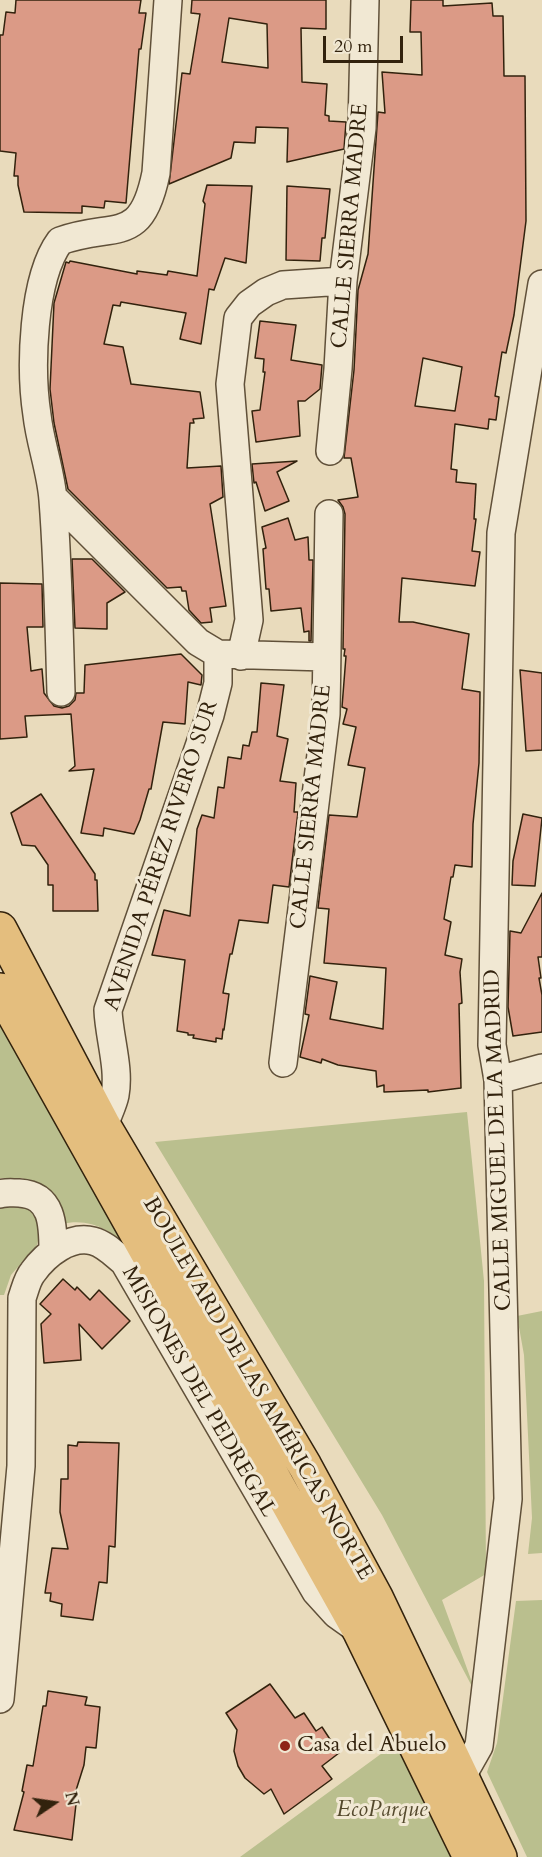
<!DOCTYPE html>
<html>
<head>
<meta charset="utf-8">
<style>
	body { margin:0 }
	#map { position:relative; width:542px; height:1857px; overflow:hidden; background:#e9dbbc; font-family:Cardo,serif }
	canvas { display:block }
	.north { position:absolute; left:24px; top:1773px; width:60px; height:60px; -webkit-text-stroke:4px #f1e8d3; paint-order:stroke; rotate:77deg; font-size:16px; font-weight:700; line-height:24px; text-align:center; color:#32220d }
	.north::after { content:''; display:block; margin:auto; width:21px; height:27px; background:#32220d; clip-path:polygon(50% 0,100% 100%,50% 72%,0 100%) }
	.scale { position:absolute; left:323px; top:36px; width:80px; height:27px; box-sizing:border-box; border:3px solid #32220d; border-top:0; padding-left:8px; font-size:18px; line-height:21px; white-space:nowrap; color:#32220d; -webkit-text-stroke:4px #f1e8d3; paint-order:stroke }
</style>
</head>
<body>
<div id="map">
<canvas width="542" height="1857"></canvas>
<div class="north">N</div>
<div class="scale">20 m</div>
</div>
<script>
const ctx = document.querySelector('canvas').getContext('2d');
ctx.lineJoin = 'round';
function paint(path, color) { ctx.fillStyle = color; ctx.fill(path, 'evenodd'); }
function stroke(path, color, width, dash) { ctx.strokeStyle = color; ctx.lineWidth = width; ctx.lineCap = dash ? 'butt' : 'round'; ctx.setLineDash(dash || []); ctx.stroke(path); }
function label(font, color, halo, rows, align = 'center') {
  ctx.font = font + ' Cardo,serif'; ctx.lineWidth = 6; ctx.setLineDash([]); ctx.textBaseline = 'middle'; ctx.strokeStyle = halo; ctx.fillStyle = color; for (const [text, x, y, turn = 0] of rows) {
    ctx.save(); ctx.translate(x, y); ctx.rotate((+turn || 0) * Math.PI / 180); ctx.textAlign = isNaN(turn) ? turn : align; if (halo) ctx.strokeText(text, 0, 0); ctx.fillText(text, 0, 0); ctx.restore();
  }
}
paint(new Path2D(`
	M0 1016 132 1249C112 1231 90 1217 62 1224L47 1192 22 1178H0Z
	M467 1112 484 1281 486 1574 442 1600 477 1696 382 1515 155 1142Z
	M18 1204 33 1210 40 1233 37 1245 11 1275 4 1295H0V1209L3 1207Z
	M542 1311V1553L528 1554 532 1518 528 1435 524 1355 517 1316Z
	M542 1600V1857H527L487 1772 497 1743 516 1601Z
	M400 1740 455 1857H240Z`), '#babf8e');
const building = new Path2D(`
	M16 0H141L139 13H146L141 49H139L126 203 105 201 104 208 82 206V213L24 212 18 185V176H14L16 153 0 151V35H3L6 12 15 13Z
	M192 0H326V29L301 28 302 82 327 84 325 115 329 116V121L346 122 344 149 287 162 288 128 256 127 255 143 234 142 231 158 169 184 182 73 190 74 200 14 191 13ZM229 18 267 24 268 68 222 62Z
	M411 0H443V6L492 3 493 16H503L504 76H525L526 221 514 315 506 353 502 352 495 396 499 397 496 420 489 419 488 429 455 424 451 469 457 470 456 482 476 484 474 519H476L472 551 480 552 475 586 402 578 399 622H413L469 634 462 689 480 692 479 763 473 824 472 867 455 865 453 877H451L444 919 451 922 445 955 462 959 460 972 462 1003 459 1004 461 1088 428 1092V1090L384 1092V1085L377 1087 376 1071 338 1065 322 1059 321 1063 300 1057 309 1015 305 1014 310 976 337 982 330 1019 383 1029 386 968 324 963 329 909 318 908 329 815 357 817 365 768 348 765 356 727 343 724 347 709 342 707 346 656H344L345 649H343L345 514 343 507 338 500 358 497 351 458H344L354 370 358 290 368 254 378 112 385 113 382 72 422 75 421 32H410ZM423 358 462 367 455 411 415 406Z
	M207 185 252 186 246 263 225 258 214 290 209 289 201 344 180 339 186 313 121 302 120 306 113 305 104 344 123 347 131 384 200 392 204 418 193 419 194 423H190L187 468 221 466 223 497 210 504 226 606 210 608 212 622 201 623 189 610 186 591H182L181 587 167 588 68 489 54 423 50 389 54 303 66 262 69 263 70 261 137 274V271L167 275 168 271 197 276 205 204 203 201Z
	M287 186 330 189 325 238H322L320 261 286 260Z
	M260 321 296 325 291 360 322 365 320 389 305 401H298L300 436 256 442 252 411 260 410 265 372H263L264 359 255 358Z
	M297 461 277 472 289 501 265 511 256 482 254 483 252 464Z
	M288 518 295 540 308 537 309 560H313L311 641H309V631L304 632 301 608 271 611 269 589H266L263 549 266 548 262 527Z
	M72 559H92L125 592 107 603V629L75 628Z
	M0 583 42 584 43 627H27L31 671 42 669 44 693 54 706 62 708 69 706 75 700 76 693H84L85 665 181 654 202 675 201 685 188 682 185 724 163 722 151 789H149L140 820 134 834 104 828 103 836 81 833 94 769 69 771 75 766 71 714 25 716 27 737 0 739Z
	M520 670 542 673V750L526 751Z
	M261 683 284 685 277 736 288 739 280 781 296 783 294 812H298L289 887 273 885 268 923 239 920 232 954H230L223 993 229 994 224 1030 223 1029 222 1039 216 1038V1042L193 1038 194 1035H188V1033L177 1031 185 960 152 955 164 910 190 916 197 829 202 815 214 818 218 787 224 788 228 757 241 759 243 745 249 746 252 732H257Z
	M41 794 95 874V880H97L98 911H53V885H48V865L35 846 22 845 11 813Z
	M523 814 542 818 535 886 512 885 513 861Z
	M542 893V957H538L541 978H539L542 995V1032L513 1036 508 1007 510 931 521 933Z
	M63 1279 75 1290 77 1287 90 1300 99 1290 130 1321 102 1349 79 1324 81 1360 44 1363 41 1324 51 1314 40 1304Z
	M78 1442 119 1443 115 1547 109 1546 107 1583 99 1582 93 1620 61 1616 62 1604 50 1601 51 1593H45L52 1548 68 1549 60 1512 61 1479H68V1445L77 1446Z
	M270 1684 295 1718 304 1713 316 1731 322 1727 339 1753 322 1766 332 1779 284 1814 271 1789 264 1794 245 1778 238 1766 234 1751 237 1730 226 1713Z
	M48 1691 87 1697 85 1705 100 1707 96 1748 86 1747 84 1765 72 1803 76 1804 72 1840 14 1830 24 1792 22 1791 27 1765 33 1766 43 1706H46Z`);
paint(building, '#db9a86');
stroke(building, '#32220d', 1.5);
const minor = new Path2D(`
	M330 451 338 369 343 281 362 128 365 0
	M53 497 198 642 218 654 326 657
	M241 656 249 620 230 384 238 318 249 304 266 292 283 285 343 281
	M61 692C59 628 58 563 53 500 51 471 40 443 37 415 30 369 32 279 60 241 115 221 141 247 156 173L168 0
	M283 1063 326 714 329 514
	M498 1080 542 1068
	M104 1126C107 1116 113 1105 115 1095 120 1068 109 1037 108 1010L210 715 218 683V654
	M0 1194C6 1192 12 1193 19 1193 53 1195 53 1225 53 1251
	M0 1699 21 1466 22 1298C25 1290 27 1279 33 1272 46 1254 70 1235 93 1241 105 1244 115 1255 124 1262L316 1592 336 1614 350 1624
	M462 1776 479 1746 508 1499 498 1080 492 1045 501 533 542 284`);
const major = new Path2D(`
	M0 929 104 1126 305 1466 376 1597 500 1857
	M0 990 360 1632 470 1857`);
stroke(minor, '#605039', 30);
stroke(major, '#32220d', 36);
stroke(minor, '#f1e8d3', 27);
stroke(major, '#e4be7e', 33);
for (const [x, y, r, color] of [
	[285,1746,6,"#8f2418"]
]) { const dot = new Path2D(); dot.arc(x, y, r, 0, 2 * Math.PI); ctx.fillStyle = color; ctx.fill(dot); stroke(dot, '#f1e8d3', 2); }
label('22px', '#32220d', '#f1e8d3', [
	["CALLE SIERRA MADRE",351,226,-85],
	["CALLE SIERRA MADRE",312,807,-84],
	["AVENIDA PÉREZ RIVERO SUR",162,856,-72],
	["CALLE MIGUEL DE LA MADRID",499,1140,-92],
	["BOULEVARD DE LAS AMÉRICAS NORTE",257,1389,60],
	["MISIONES DEL PEDREGAL",198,1392,60]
]);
label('22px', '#32220d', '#f1e8d3', [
	["Casa del Abuelo",297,1746]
], 'left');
label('italic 22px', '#54492d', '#f1e8d3', [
	["EcoParque",382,1811]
]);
</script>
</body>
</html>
